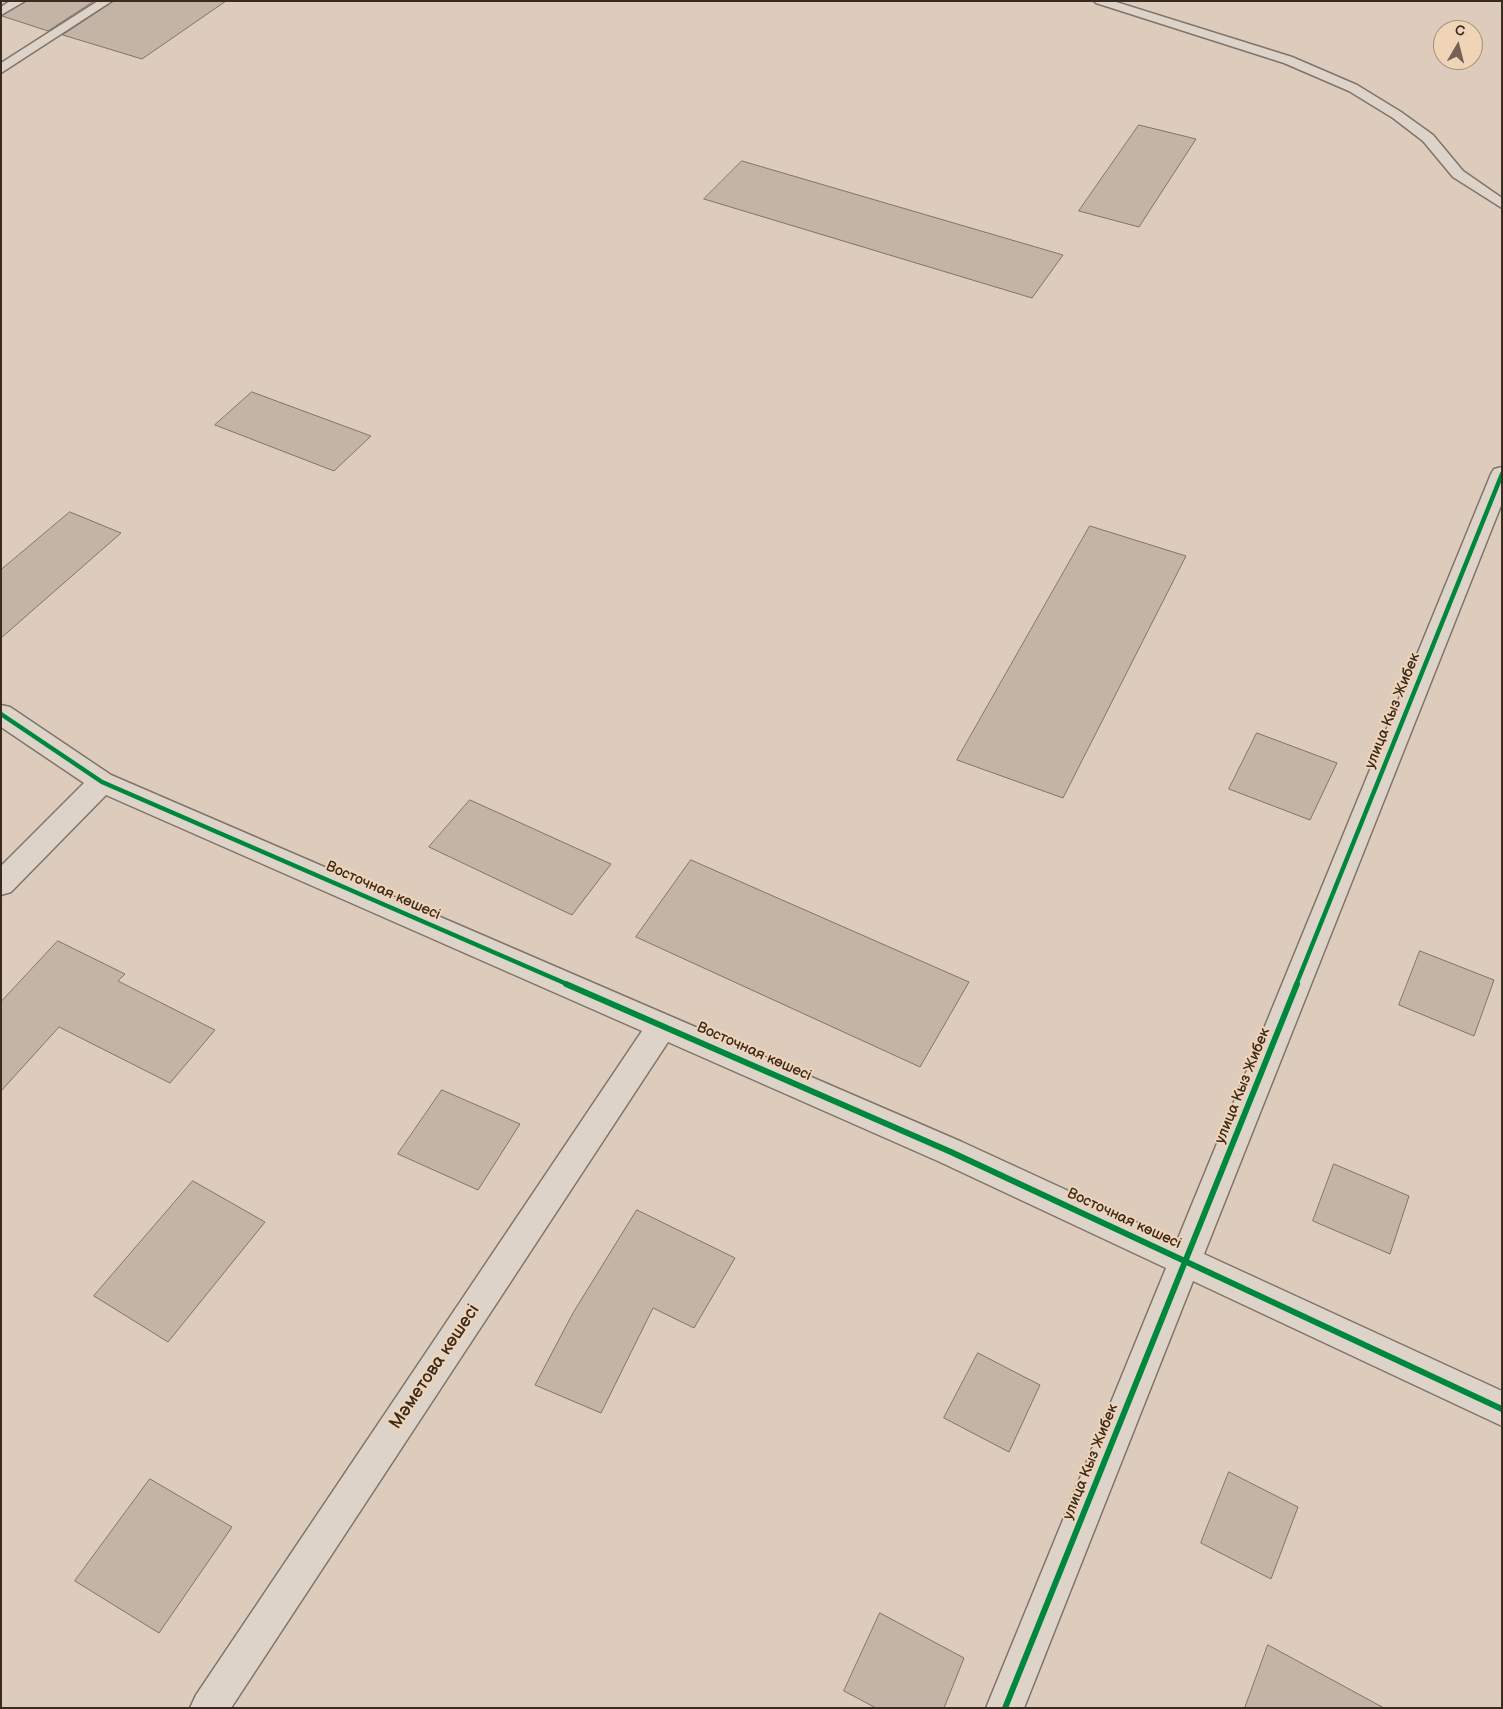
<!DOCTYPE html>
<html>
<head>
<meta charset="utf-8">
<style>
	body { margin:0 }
	#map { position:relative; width:1503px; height:1709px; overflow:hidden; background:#dcb; font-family:"Balsamiq Sans",sans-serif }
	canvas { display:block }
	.frame { position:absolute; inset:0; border:2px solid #3b2a1e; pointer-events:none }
	.north { position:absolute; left:1433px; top:20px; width:50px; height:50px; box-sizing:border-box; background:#f0d4b7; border:1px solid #a8907a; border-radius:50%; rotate:8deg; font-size:14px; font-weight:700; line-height:20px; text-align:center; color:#3b2a1e }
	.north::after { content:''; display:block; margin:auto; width:18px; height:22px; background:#746355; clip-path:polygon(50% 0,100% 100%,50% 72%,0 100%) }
</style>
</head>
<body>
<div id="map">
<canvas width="1503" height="1709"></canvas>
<div class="frame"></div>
<div class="north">С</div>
</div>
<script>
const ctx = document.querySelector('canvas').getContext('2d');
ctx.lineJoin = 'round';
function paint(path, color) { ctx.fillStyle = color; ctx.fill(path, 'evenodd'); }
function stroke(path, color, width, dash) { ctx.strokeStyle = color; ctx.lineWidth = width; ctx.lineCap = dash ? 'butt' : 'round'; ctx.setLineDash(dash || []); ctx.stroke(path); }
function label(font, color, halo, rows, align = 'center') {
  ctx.font = font + ' "Balsamiq Sans",sans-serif'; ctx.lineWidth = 4; ctx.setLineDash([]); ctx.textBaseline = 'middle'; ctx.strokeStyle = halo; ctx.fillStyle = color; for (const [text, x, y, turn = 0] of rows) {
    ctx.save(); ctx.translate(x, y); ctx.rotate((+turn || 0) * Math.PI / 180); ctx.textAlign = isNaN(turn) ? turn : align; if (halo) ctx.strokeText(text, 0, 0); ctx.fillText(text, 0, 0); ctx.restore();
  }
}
const building = new Path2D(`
	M27 1H94L48 31 2 16Z
	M114 1H226L142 59 63 35Z
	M1139 125 1196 139 1139 227 1079 211Z
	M742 161 1063 255 1032 298 704 199Z
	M252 392 371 436 334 471 215 425Z
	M70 512 121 533 1 638V570Z
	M1090 526 1186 556 1063 798 957 760Z
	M1257 733 1337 763 1310 820 1229 789Z
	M470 800 611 864 572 915 429 847Z
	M691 860 969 982 920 1067 636 937Z
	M58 941 125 974 118 981 215 1030 170 1083 59 1027 1 1091V1002Z
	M1420 951 1494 980 1474 1036 1399 1005Z
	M442 1090 520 1124 478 1190 398 1154Z
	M1334 1164 1409 1196 1390 1254 1313 1221Z
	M193 1181 265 1222 168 1342 94 1296Z
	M637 1210 735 1258 694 1328 653 1308 601 1413 535 1385 573 1313Z
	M978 1353 1040 1385 1009 1452 944 1418Z
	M1229 1472 1298 1507 1271 1579 1201 1543Z
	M150 1479 232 1527 159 1633 75 1581Z
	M880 1613 964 1658 944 1708H876L844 1691Z
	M1268 1645 1384 1708H1245Z`);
paint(building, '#c3b4a6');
stroke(building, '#7f746a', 1);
const lane = new Path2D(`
	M10 1H25L1 15V7Z
	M98 1H112L1 73V63Z
	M1094 1H1113L1292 57 1357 85 1401 112 1433 135 1463 171 1502 198V208L1453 177 1423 141 1393 118 1349 91 1284 63 1096 3Z`);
const street = new Path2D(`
	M1502 467V503L1204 1254 1502 1391V1426L1193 1281 1024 1708H986L1166 1268 940 1162 668 1042 231 1708H190L196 1695 642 1031 106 795 11 892 1 895V866L84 783 1 727V705L10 707 111 775 962 1142 1177 1241 1491 474 1494 469Z`);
stroke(lane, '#7f746a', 3);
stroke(street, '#7f746a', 3);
paint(lane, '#ddd3c8');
paint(street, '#ddd3c8');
stroke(new Path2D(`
	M1 714 102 782 569 985
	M1296 985 1502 474`), '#00873e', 4.5);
stroke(new Path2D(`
	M566 984 951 1152 1502 1409
	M1005 1708 1297 984`), '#00873e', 6);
label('15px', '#3b2a1e', '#f0d4b7', [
	["улица Кыз Жибек",1393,711,-68],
	["Восточная көшесі",383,891,24],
	["Восточная көшесі",754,1052,24],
	["улица Кыз Жибек",1243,1086,-68],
	["Восточная көшесі",1124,1219,25],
	["улица Кыз Жибек",1091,1462,-68]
]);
label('18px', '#3b2a1e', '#f0d4b7', [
	["Мәметова көшесі",435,1367,-56]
]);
</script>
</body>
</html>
